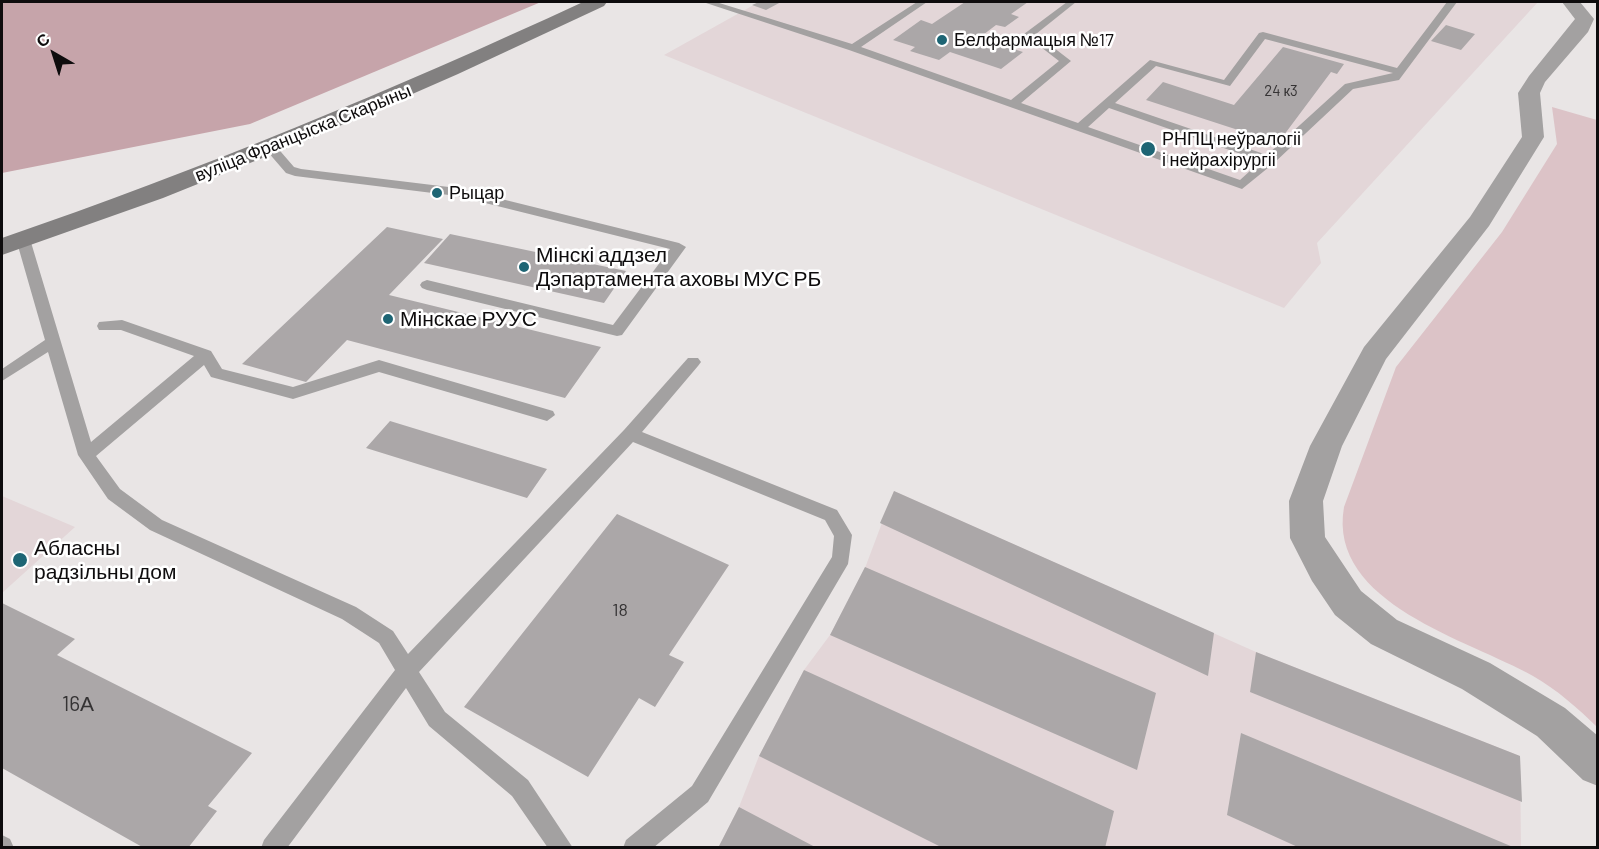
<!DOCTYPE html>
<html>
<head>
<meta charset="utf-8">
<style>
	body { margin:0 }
	#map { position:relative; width:1599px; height:849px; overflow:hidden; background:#e9e5e5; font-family:Barlow,sans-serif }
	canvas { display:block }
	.frame { position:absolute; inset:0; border:3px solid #0e0c0d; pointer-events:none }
	.north { position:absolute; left:24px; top:24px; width:60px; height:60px; -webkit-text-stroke:4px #fff; paint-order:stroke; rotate:321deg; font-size:16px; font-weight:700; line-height:24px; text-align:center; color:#0e0c0d }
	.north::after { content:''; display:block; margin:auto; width:21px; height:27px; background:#0e0c0d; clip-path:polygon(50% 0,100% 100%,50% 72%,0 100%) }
</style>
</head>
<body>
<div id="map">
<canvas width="1599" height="849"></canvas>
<div class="frame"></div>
<div class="north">С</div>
</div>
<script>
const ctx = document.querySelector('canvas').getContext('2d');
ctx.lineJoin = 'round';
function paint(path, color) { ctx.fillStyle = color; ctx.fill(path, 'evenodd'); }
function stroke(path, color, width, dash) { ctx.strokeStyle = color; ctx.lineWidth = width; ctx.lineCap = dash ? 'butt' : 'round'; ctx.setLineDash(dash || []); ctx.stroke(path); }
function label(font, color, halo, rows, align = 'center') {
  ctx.font = font + ' Barlow,sans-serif'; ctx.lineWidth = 5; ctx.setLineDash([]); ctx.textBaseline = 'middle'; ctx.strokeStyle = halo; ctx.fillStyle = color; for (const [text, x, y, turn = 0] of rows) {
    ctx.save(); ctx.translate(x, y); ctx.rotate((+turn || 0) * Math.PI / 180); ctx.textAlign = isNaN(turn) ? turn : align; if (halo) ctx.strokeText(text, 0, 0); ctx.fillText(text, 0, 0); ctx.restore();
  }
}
paint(new Path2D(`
	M759 2H1538L1317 243 1321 263 1284 308 664 55Z
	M894 491 1256 652 1520 756 1521 847 718 848 739 807 759 756 804 670 830 635 865 568Z
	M2 496 75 527 2 593Z`), '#e3d6d8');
paint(new Path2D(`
	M1552 107 1597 120V727C1579 709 1556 689 1533 676 1470 640 1327 604 1344 507L1396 367 1502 232 1557 144Z`), '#dcc3c7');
paint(new Path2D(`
	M2 2H541L250 124 2 173Z`), '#c6a4aa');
paint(new Path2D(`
	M759 2H781L766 10 752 5Z
	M965 2H1028L1011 14 1019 17 1005 27 996 25 979 38 1023 52 1001 69 950 52 939 60 910 51 915 47 893 40 921 20 932 24Z
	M1446 25 1475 34 1461 50 1431 41Z
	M1283 47 1344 64 1337 74 1331 72 1278 143 1146 100 1163 82 1234 105Z
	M387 227 443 239 389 295 601 347 565 398 347 340 306 382 242 364Z
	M450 234 626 271 604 303 424 263Z
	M390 421 547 469 527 498 366 448Z
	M894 491 1214 633 1208 676 880 523Z
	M617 514 729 565 669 655 684 662 655 707 639 698 588 777 464 707Z
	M865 567 1156 693 1137 770 830 635Z
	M2 603 75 639 57 655 252 753 208 806 217 811 188 848H144L2 768Z
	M1256 652 1520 756 1522 802 1250 692Z
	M804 670 1114 811 1105 848H943L759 756Z
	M1241 733 1513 847V848H1300L1227 815Z
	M739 807 817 848H718Z`), '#aba7a8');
paint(new Path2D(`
	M703 2H716L852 44 917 2H927L861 47 1011 100 1059 61 1024 34 1067 2H1076L1036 34 1071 61 1021 103 1078 123 1150 60 1224 80 1259 33 1263 32 1397 68 1447 2H1457L1399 80 1353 89 1274 163 1242 189 849 50ZM1265 39 1393 73 1345 84 1267 155 1115 103 1156 66 1230 86ZM1109 108 1261 161 1240 180 1088 127Z
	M271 144 275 145 294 167 301 169 457 188 679 243 686 247 622 335 617 336 427 290 422 288 420 285 422 282 427 280 613 325 670 249 457 196 295 176 286 173 267 151V145Z
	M23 235 30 239 91 442 194 356 121 330H99L97 326 99 322 122 320 211 351 222 369 293 387 379 360 553 411 555 415 547 421 379 372 293 399 211 377 204 365 96 456 120 489 162 520 356 607 393 631 408 654 624 430 688 358H698L701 362 698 366 642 432 837 510 852 535 848 564 708 802 653 848H623L626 840 692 786 832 557 834 536 825 520 633 442 419 672 445 712 528 780 573 848H548L512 796 429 726 406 688 287 848H261L264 840 395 670 379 643 342 619 150 530 108 499 78 455 48 352 2 381V369L45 340 16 239Z
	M2 835 10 839 14 848H2Z`), '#a3a1a1');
paint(new Path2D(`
	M1562 2H1580L1594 19 1588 32 1545 82 1540 93 1544 137 1489 226 1386 359 1342 446 1323 501 1325 537 1361 591 1397 620 1490 663 1565 708 1598 736V786L1583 780 1537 736 1462 689 1371 644 1335 615 1312 581 1290 538 1289 501 1310 446 1364 347 1470 217 1522 137 1518 93 1529 76 1575 19Z`), '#a3a1a1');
paint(new Path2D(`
	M583 2H607L604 6 458 74 312 138 163 198 2 255V238C200 170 393 90 583 2Z`), '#828080');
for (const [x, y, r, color] of [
	[942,40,6,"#1e6574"],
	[1148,149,8,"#1e6574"],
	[437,193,6,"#1e6574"],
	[524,267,6,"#1e6574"],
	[388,319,6,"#1e6574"],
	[20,560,8,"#1e6574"]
]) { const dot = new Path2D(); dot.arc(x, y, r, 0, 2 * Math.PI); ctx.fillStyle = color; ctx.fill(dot); stroke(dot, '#fff', 2); }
label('15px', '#353334', null, [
	["24 к3",1281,91]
]);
label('18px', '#0e0c0d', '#fff', [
	["Белфармацыя №17",954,40],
	["РНПЦ неўралогіі",1162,139],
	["і нейрахірургіі",1162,160],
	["Рыцар",449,193]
], 'left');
label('18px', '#0e0c0d', '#fff', [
	["вуліца Францыска Скарыны",303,133,-22]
]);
label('18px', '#353334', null, [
	["18",620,610]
]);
label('21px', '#0e0c0d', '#fff', [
	["Мінскі аддзел",536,255],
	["Дэпартамента аховы МУС РБ",536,279],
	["Мінскае РУУС",400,319],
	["Абласны",34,548],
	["радзільны дом",34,572]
], 'left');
label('21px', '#353334', null, [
	["16А",78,704]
]);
</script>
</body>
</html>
